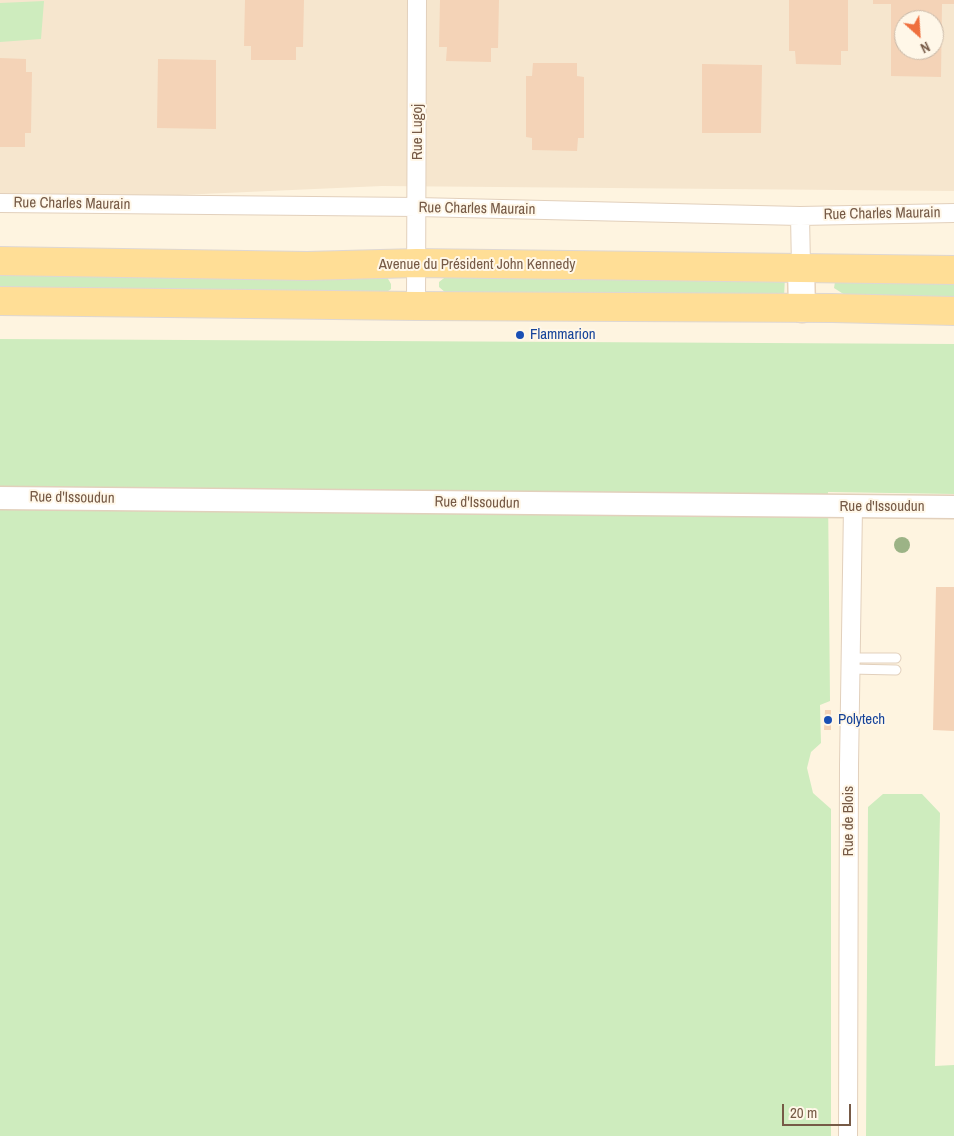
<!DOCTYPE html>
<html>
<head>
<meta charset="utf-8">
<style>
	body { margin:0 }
	#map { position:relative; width:954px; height:1136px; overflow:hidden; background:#fef4e0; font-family:"Archivo Narrow",sans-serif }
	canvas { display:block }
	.north { position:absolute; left:894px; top:10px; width:50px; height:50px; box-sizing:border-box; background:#fff7e8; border:1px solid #c8b8a7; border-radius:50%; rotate:154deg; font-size:14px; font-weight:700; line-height:20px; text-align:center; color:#765a46 }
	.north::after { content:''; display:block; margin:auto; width:18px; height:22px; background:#ef703e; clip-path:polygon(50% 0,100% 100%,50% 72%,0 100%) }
	.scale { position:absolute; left:782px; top:1104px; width:69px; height:22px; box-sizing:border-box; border:2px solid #765a46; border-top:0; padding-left:6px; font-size:15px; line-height:18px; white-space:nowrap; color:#765a46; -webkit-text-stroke:4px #fff7e8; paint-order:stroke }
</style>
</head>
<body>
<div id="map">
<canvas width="954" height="1136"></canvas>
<div class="north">N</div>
<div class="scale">20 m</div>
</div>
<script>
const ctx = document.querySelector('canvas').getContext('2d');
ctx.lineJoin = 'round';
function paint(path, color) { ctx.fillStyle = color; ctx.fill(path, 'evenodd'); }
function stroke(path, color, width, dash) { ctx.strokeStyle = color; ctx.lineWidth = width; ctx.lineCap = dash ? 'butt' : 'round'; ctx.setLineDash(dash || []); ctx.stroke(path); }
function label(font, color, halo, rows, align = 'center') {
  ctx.font = font + ' "Archivo Narrow",sans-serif'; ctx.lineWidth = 4; ctx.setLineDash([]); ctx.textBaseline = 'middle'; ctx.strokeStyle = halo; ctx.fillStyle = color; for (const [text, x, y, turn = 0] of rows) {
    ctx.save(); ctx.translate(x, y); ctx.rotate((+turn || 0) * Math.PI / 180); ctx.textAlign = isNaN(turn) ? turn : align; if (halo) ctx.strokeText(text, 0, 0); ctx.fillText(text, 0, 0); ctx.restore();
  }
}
paint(new Path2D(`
	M0 0H954V191L382 186 0 203ZM904 20H934V50H904Z`), '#f6e6ce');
paint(new Path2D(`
	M44 1 41 39 0 42V3Z
	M0 271 387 277 391 284V289L384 294 0 288Z
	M448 275 785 277 784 297 446 293 439 287V282Z
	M840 278 954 279V298L845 295 834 288 835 282Z
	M0 339 954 344V494L828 492 830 701 820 705 821 743 811 752 807 768 813 793 831 809V1136H0Z
	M883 794H922L940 813 935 1066 954 1065V1136H866L868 807Z`), '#ceecbe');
paint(new Path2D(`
	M245 0H304L303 47H296V60H251V46H244Z
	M440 0H499L498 48H491V62L446 61 447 47H439Z
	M789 0H848V51H841V65L796 64 795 51H789Z
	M873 0H954V4H942L941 77 891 76V4H873ZM904 20H934V50H904Z
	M0 58 26 59V72H32L31 133H25V147H0Z
	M158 59 216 60V129L157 128Z
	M533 63H577V76L584 77V138H578L577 151 532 150V138L526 137V76H532Z
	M702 64 762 65 761 133H702Z
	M936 587H954V731L933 730Z
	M825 710H831V730H824Z`), '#f4d3b7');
const service = new Path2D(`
	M850 658H896
	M850 669 896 670`);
const minor = new Path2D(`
	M0 203 417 207 800 216 954 213
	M800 216 801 267
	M416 306 417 0
	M848 1136 849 765 853 507`);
const tertiary = new Path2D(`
	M0 498 954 507`);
const secondary = new Path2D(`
	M801 267 802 309`);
const primary = new Path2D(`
	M0 261 307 266 417 263 954 270
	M0 301 416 306 832 308 954 311`);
stroke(service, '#e2d0bc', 11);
stroke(minor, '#e2d0bc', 20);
stroke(tertiary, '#e2d0bc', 25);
stroke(secondary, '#e8d2b9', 29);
stroke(primary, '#ded7d3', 30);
stroke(service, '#fff', 9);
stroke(minor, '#fff', 18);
stroke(tertiary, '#fff', 22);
stroke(secondary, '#fff', 26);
stroke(primary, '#ffde96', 28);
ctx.fillStyle = '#9cb386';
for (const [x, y] of [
	[902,545]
]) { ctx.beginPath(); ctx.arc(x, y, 8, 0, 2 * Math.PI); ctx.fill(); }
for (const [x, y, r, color] of [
	[520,335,5,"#1a4fb4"],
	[828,720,5,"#1a4fb4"]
]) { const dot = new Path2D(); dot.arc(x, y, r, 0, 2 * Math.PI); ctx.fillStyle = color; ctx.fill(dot); stroke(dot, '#fff7e8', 2); }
label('15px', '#765a46', '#fff7e8', [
	["Rue Lugoj",418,132,-90],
	["Rue Charles Maurain",72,204,1],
	["Rue Charles Maurain",477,209,1],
	["Rue Charles Maurain",882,214,-1],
	["Avenue du Président John Kennedy",477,265],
	["Rue d'Issoudun",72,498,1],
	["Rue d'Issoudun",477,503,1],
	["Rue d'Issoudun",882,507],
	["Rue de Blois",849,821,-90]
]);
label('15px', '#164399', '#fff7e8', [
	["Flammarion",530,335],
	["Polytech",838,720]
], 'left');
</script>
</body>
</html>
